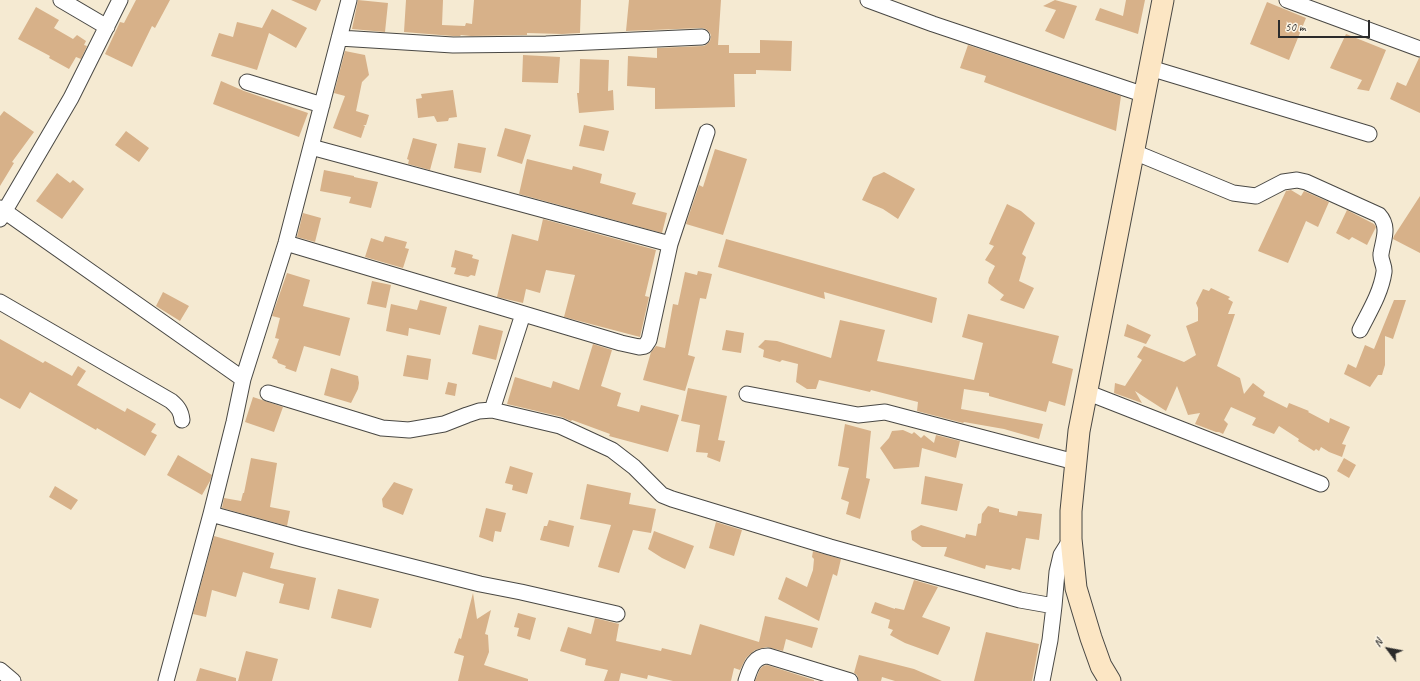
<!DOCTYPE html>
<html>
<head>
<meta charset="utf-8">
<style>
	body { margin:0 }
	#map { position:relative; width:1420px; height:681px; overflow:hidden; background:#f5ead2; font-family:Caveat,sans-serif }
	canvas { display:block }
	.north { position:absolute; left:1368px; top:629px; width:40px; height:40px; -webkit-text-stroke:3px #fcf5e5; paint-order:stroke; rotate:302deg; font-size:11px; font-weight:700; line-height:16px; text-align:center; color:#2b2b2b }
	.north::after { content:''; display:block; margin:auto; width:14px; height:18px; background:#2b2b2b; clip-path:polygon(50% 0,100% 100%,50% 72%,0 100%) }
	.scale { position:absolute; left:1278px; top:20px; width:92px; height:18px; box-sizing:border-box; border:2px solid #2b2b2b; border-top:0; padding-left:5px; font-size:12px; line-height:14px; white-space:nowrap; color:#2b2b2b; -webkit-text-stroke:3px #fcf5e5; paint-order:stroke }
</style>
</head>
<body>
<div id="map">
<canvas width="1420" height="681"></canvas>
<div class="north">N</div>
<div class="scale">50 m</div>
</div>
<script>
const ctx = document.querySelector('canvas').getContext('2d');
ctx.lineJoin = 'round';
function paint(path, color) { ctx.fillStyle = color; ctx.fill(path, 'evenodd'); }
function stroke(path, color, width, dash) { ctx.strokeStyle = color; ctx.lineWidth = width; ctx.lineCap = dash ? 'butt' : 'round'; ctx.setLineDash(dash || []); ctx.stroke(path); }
paint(new Path2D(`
	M136 0H170L155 28 152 26 132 67 105 54 120 22 124 23Z
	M291 0H321L316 11Z
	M358 0 388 3 385 32 352 29Z
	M406 0H443L442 25 465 26 466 23 472 24 474 0H581L580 33 562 34 527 33V35L471 36 461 35 460 36H453L404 32Z
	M629 0H721L718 45H729V53H760V40L792 41 791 71 756 70V74H734L735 107 655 109V88L627 86 628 56 657 58V48L703 46 706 45 710 41 711 36 710 33 706 29 702 28 626 31Z
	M1055 0 1077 6 1064 39 1045 31 1056 10 1043 6Z
	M1126 0H1145L1138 34 1095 20 1100 8 1123 16Z
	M1267 2 1306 18 1289 60 1250 44Z
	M36 7 59 20 54 28 73 39 77 35 86 41 84 45 87 46 81 59 76 57 69 69 49 58 50 56 18 39Z
	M272 9 307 28 296 48 269 33 257 70 211 56 219 33 233 37 237 22 262 28Z
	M1346 34 1386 50 1369 91 1357 89 1362 80 1330 68Z
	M968 45 1121 96 1116 131 984 82 986 76 960 68Z
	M345 51 365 55 369 75 362 82 356 111 369 115 366 125H363L365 126 361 138 333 128 345 96 334 93Z
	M523 55 560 57 558 83 522 82Z
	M1419 58H1420V113L1390 99 1397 82 1406 86Z
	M580 59 609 60 608 91 613 90 614 110 579 113 577 93H579Z
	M221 81 244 91 308 113 299 137 213 104Z
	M453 90 457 117 449 118 448 121 437 122 434 116 418 118 416 99 422 98 421 94Z
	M4 111 34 132 12 162 14 163 0 186V116Z
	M584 125 609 131 604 151 579 146Z
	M505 128 531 135 522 164 497 156Z
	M126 131 149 148 139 162 115 145Z
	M413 138 437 144 430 170 408 164 409 160 407 159Z
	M458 143 486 148 481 173 454 168Z
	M715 149 747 159 723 235 686 224 699 185 703 187Z
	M527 159 572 170 573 166 602 174 600 183 636 193 632 204 667 213 662 233 519 194Z
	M324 170 354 176V177L378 182 371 208 349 203 351 197 320 191Z
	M884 172 915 189 898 219 883 209 862 200 873 177Z
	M57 173 70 183 73 180 84 189 62 219 36 201Z
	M1291 190 1301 196 1304 191 1329 202 1318 227 1306 221 1288 263 1258 251 1286 191Z
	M1420 196V253L1393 239 1394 236Z
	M1007 204 1021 211 1035 223 1022 254 1026 257 1019 281 1034 288 1024 309 1000 300 1004 295 988 283 989 278 995 266 985 260 994 246 989 244Z
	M1347 210 1374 224 1376 227 1367 245 1352 237 1349 240 1336 233Z
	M303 213 321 218 315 242 297 237Z
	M543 219 656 250 645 296 649 297 640 337 564 317 575 275 546 270 540 293 526 289 523 303 497 297 512 234 538 241Z
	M385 236 407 242 405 248 409 249 403 268 365 257 371 238 383 242Z
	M726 239 937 298 932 323 824 292 825 299 718 267Z
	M455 250 473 255 472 258 479 260 475 276 471 275 468 277 454 274 456 268 451 267Z
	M698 271 712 274 706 299 700 298 688 355 695 357 685 391 643 380 651 352 656 346 665 348 673 304 678 305 685 272 697 275Z
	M287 273 310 280 303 306 350 318 340 356 304 346 296 372 285 368 286 366 278 363 277 360 272 358 279 339 275 338 280 318 272 316Z
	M372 281 391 285 386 308 367 304Z
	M1211 288 1230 297 1228 299 1233 302 1228 314H1235L1217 366 1240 378 1244 394 1253 383 1265 392 1263 396 1287 408 1289 403 1309 411 1308 412 1329 423 1330 418 1350 427 1342 444 1346 445 1342 457 1329 452 1321 447 1319 451 1316 449 1314 451 1298 441 1299 439 1279 426 1274 434 1252 425 1256 418 1231 407 1224 420 1228 424 1223 434 1219 432H1216L1195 424 1200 413 1188 415 1177 386 1166 411 1135 391 1142 403 1114 393 1115 383 1125 386 1142 360 1137 357 1144 346 1184 362 1196 355 1186 326 1198 321V308L1196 303 1203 289 1209 291Z
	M163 292 189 306 180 321 156 306Z
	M420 300 447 307 440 335 409 328 408 336 386 331 391 304 417 310Z
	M1394 300H1406L1393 339 1385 336V365L1382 375H1378L1370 387 1344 374 1348 364 1356 368 1365 345 1374 349Z
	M968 314 1059 336 1052 363 1073 369 1065 406 1049 401 1046 412 989 396V393L964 389 961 409 1043 424 1039 439 1004 429 964 422 963 423 917 411 918 402 871 390 870 392 819 380 816 389H807L796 382 798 364 782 360 780 362 763 357 764 350 758 347 765 340 777 341 831 358 840 320 885 330 877 361 974 380 983 343 962 337Z
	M1127 324 1151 335 1146 344 1124 336Z
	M479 325 503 331 496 360 472 354Z
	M726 330 744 333 741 353 722 350Z
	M0 339 43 363 45 361 72 376 78 366 86 371 77 385 125 412 127 408 156 424 151 432 157 435 145 456 97 428 96 430 30 392 20 409 0 398Z
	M593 344 612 350 601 386 621 393 617 406 639 412 641 405 679 415 668 452 609 436 610 434 572 420 571 421 562 417 507 404 515 377 551 388 553 381 579 390Z
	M407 355 431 359 428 380 403 376Z
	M331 368 358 376 359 383 358 389 351 403 324 395Z
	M448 382 457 384 455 396 445 394Z
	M688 388 727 396 718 440 725 441 720 462 707 457 708 453 696 452 700 425 681 421Z
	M253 397 283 407 274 432 245 422Z
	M845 424 871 431 866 478 870 479 860 519 846 514 849 502 841 499 849 468 838 466Z
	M903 430 912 434 914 432 921 438 924 435 934 443 936 435 960 441 956 458 922 448 919 467 894 469 880 448 889 438 892 431Z
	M178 455 212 475 210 481 202 495 167 475Z
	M251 458 277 463 270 507 290 511 287 526 222 508 224 498 241 501 243 493H244Z
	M1344 458 1356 465 1349 478 1337 471Z
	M510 466 533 473 527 494 512 490 513 485 505 483Z
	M925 476 963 484 957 511 921 504Z
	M394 482 413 489 403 515 383 507 382 499Z
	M587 484 631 493 629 504 656 509 651 533 633 530 619 573 598 567 611 525 580 519Z
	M55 486 78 500 71 510 49 497Z
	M988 506 999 509V512L1017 516 1018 511 1042 514 1039 540 1026 538 1020 570 1012 568 1011 570 986 565 985 569 944 556 947 547H922L912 540 911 531 921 525 965 538 966 534 976 536 978 524 981 523 982 514Z
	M486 508 506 513 501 532 495 531 493 542 479 537Z
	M549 520 574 526 569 547 540 540 544 526H547Z
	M716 522 742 530 734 556 709 548Z
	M654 531 694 546 685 569 662 558 648 549Z
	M214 536 274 553 270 568 316 578 309 610 279 603 284 584 243 572 236 597 212 590 206 617 193 614Z
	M813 551 841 559 837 576 833 574 819 621 778 599 786 577 807 587 813 570 814 559 812 557Z
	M914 580 938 587 922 617 950 627V629L938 655 905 643 890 635 893 630 888 628 890 620 871 613 875 602 895 609V608L904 610Z
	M338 589 379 599 371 628 331 618Z
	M473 593 477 619 491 610 485 634 488 635 489 652 484 665 528 679V681H458L464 656 454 653 459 638 461 639Z
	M518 613 536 618 530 640 517 636 519 628 514 627Z
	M765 616 818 628 812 648 786 639 783 651 767 647 755 650 746 658 740 670 734 668 731 681H673L648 675 647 679 621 673 619 681H604L608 670 585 665 586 659 560 651 568 627 591 634 595 618 619 624 616 641 661 651 662 648 691 655 700 624 759 642Z
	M986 632 1039 644 1032 681H974Z
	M246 651 278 659 272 681H238Z
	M859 655 914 669 942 681H895L882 677 881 681H859L857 675 854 673Z
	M767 665 814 680V681H755L760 669 763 666Z
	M200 668 236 678V681H196Z`), '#d7b189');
const street = new Path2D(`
	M61 0 107 27
	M868 0 933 24 1145 95
	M1287 0 1420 49
	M339 38 453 45 546 44 702 37
	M1150 68 1369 134
	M247 82 322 105
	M311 147 670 244 707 132
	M1134 152 1233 193 1256 196 1283 182 1297 180 1306 182 1379 215C1390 227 1383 240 1381 254 1380 260 1385 266 1384 272 1381 293 1369 312 1360 330
	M0 208 243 379
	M0 219 71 98 120 0
	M286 243 621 343 639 347 645 346 649 340 670 244
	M0 302 171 401C178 407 181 411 182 420
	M1086 392 1321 484
	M268 393 382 428 409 430 444 424 467 415 479 411 492 410 560 426 612 450 634 467 662 495 672 499 830 547 1020 600 1054 606
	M747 394 858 415 885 412 1075 462
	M492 410 523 314
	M211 514 302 539 480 584 521 592 617 614
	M0 670 13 681
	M166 681 211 514 234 422 243 379 286 243 349 0
	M746 681C750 669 753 656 768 656L850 681
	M1042 681 1050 640 1054 606 1057 572 1061 555 1071 539`);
const secondary = new Path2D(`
	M1110 681 1101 666 1091 638 1076 588 1071 539V511L1079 431 1163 0`);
stroke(street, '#494844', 17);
stroke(secondary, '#494844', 23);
stroke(street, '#fff', 15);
stroke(secondary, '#fce6c4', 21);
</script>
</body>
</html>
